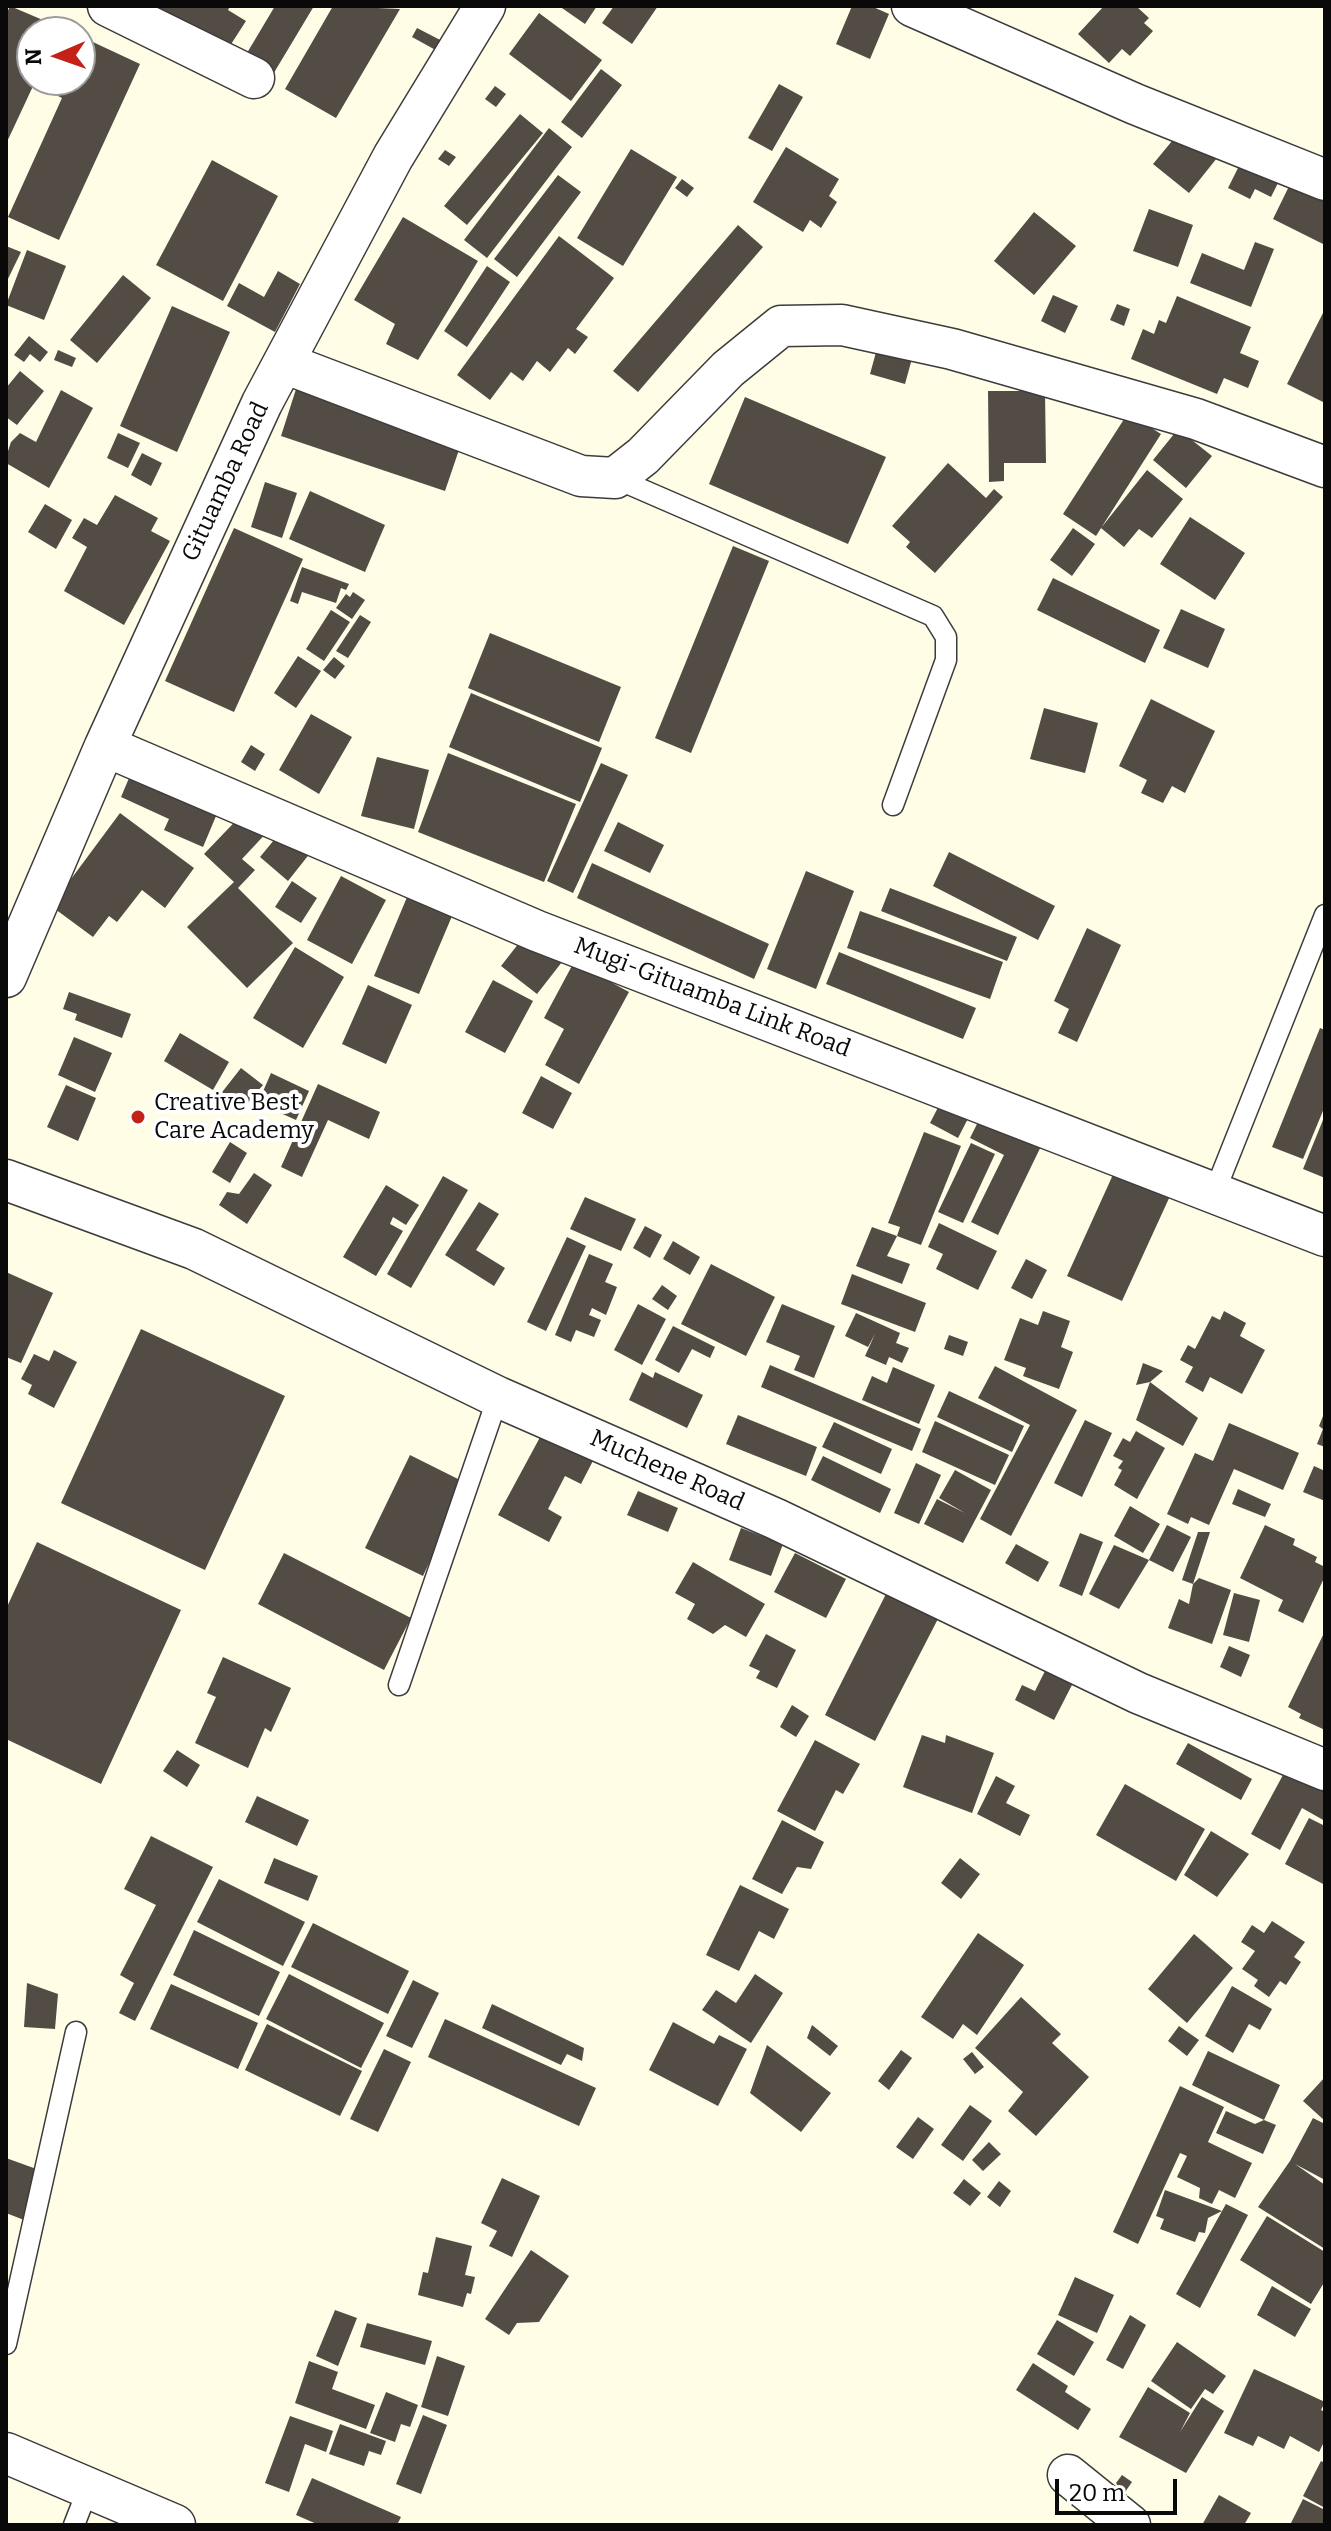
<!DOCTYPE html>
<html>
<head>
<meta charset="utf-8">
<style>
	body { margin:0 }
	#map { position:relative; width:1331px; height:2531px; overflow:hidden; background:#fffde6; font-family:Bitter,serif }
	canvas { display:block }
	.frame { position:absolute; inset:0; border:8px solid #090909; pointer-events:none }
	.north { position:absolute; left:16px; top:16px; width:80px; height:80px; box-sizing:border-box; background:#fff; border:2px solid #9d9d9d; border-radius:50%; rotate:268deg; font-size:22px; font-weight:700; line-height:32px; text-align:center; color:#090909 }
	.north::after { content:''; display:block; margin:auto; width:28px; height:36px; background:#c42117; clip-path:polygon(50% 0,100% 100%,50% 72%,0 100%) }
	.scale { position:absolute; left:1055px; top:2479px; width:122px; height:36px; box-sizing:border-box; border:4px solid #090909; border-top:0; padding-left:10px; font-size:24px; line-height:28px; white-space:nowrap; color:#090909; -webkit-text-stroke:6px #fff; paint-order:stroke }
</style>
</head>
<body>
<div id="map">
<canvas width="1331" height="2531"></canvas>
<div class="frame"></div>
<div class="north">N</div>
<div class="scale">20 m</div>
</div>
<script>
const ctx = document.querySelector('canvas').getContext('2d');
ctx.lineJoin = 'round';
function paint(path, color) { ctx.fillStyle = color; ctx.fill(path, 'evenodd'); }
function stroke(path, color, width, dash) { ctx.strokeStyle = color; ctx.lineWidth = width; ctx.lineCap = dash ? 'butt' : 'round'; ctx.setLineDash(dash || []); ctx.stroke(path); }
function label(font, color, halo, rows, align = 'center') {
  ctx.font = font + ' Bitter,serif'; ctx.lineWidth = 8; ctx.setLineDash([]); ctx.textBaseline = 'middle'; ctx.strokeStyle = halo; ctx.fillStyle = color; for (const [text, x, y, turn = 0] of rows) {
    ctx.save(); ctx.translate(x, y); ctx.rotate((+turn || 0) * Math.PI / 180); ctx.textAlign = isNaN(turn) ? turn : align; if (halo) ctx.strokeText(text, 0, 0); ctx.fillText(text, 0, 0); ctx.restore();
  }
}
paint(new Path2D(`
	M10 6 71 32H32V80H80V36L140 64 59 240 8 217 62 98 34 84 6 144V15Z
	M154 6H230L228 10 246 21 226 52Z
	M275 6H314L272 76 244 58Z
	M333 6 400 9 336 118 285 89Z
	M559 6H597L585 24Z
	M614 6H658L632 44 602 23Z
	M852 6H871L889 14 870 59 836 44Z
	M1104 6H1136L1149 18 1144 23 1153 31 1130 56 1122 49 1109 63 1078 34Z
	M539 13 602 60 571 101 509 54Z
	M417 28 446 43 441 53 412 37Z
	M601 69 622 85 582 138 561 122Z
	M779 84 803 97 772 151 748 138Z
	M495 86 506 94 496 107 485 99Z
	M520 114 543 133 467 225 444 206Z
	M549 128 572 147 487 258 464 240Z
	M1182 129 1217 158 1189 193 1153 164Z
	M786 147 839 179 829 196 837 202 821 228 810 220 803 232 753 202Z
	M631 149 677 177 623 266 577 238Z
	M445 150 456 157 449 166 438 159Z
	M212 160 278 196 223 301 156 265Z
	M1242 160 1280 179 1271 197 1255 189 1250 199 1228 188Z
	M1296 172 1325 186V245L1273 219Z
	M558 175 581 192 517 277 494 259Z
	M682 179 694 188 687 197 675 188Z
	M1149 209 1193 225 1178 267 1133 251Z
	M1034 212 1076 246 1034 295 994 261Z
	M403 217 478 261 418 360 386 344 395 324 354 300Z
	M738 225 763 247 638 392 613 371Z
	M559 236 614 278 576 329 588 337 575 354 568 348 550 372 537 361 523 381 511 372 490 400 457 375Z
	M1255 242 1274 249 1251 307 1190 283 1202 253 1244 270Z
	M6 246 21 252 6 283Z
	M27 250 66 266 44 320 6 305Z
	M487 266 510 282 467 347 444 331Z
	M278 271 300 284 275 332 227 306 239 283 264 297Z
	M123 275 151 298 97 363 70 340Z
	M1053 295 1078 306 1065 333 1041 321Z
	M1177 296 1251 327 1240 353 1259 361 1248 388 1224 378 1217 394 1131 359 1143 329 1154 334 1159 320 1166 323Z
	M1117 304 1130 309 1124 326 1110 320Z
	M172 306 230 332 177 452 120 426Z
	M1325 309V403L1287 384Z
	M29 336 48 352 40 362 30 354 24 362 14 355Z
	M878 345 913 355 905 384 870 374Z
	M58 350 76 358 72 367 54 360Z
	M20 371 44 391 17 425 6 417V388Z
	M297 386 462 441 445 491 281 436Z
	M61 390 93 408 49 488 6 463V457L11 442 20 433 36 442Z
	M988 391H1045L1046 463H1004V481L989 482Z
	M745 397 886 457 848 544 709 484Z
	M1128 413 1161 434 1096 536 1063 514Z
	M1178 429 1212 456 1186 488 1153 460Z
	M118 433 140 443 128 468 107 458Z
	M142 453 162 463 151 486 131 475Z
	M948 463 986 498 994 489 1003 497 935 573 906 547 910 542 892 526Z
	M1147 470 1183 499 1152 538 1139 529 1124 547 1101 528Z
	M265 482 297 493 282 538 251 527Z
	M310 491 385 525 365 572 289 539Z
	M115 495 158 518 151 531 170 541 124 625 64 591 87 547 72 538 84 518 97 525Z
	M45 504 72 520 56 549 28 532Z
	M1190 517 1245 553 1215 600 1160 564Z
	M234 528 303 559 234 712 165 681Z
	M1073 528 1095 544 1072 576 1050 560Z
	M733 546 769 561 691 753 655 738Z
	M302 567 349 584 346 590 341 588 336 603 302 592 298 604 290 601Z
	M1053 578 1160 630 1145 663 1037 610Z
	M353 592 365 600 352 619 336 608 346 594 350 597Z
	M1181 609 1225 629 1208 668 1163 648Z
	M331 610 350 622 324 661 306 649Z
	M360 615 371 622 348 658 336 651Z
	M490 633 621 687 599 742 468 688Z
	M298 656 321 671 296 708 274 693Z
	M334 657 345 666 335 679 323 670Z
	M471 693 602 748 580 802 449 747Z
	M1151 699 1215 731 1185 793 1172 786 1163 803 1141 793 1147 780 1119 766Z
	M1044 708 1098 723 1085 773 1030 759Z
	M311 714 352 737 319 794 279 770Z
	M251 745 265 754 255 771 241 762Z
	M448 753 576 804 544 882 418 832Z
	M377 757 429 770 414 829 361 816Z
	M601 763 628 775 573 893 547 881Z
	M132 771 219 809 203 847 164 830 169 819 121 797Z
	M249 807 271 828 242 859 255 870 238 888 293 943 247 988 187 927 234 882 204 854Z
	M120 813 194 868 165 908 142 890 117 922 109 916 93 937 51 906Z
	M618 822 664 845 650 873 604 851Z
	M283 829 311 852 288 881 260 857Z
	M949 852 1055 906 1038 940 933 886Z
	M592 863 769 944 754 979 577 898Z
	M806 871 854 891 816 989 767 969Z
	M341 876 386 900 352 964 307 940Z
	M292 881 317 898 301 923 275 907Z
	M890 888 1017 937 1007 961 881 911Z
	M410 890 455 909 419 994 374 976Z
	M860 911 1003 962 990 999 847 948Z
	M1087 928 1121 945 1077 1042 1058 1033 1069 1009 1054 1001Z
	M526 934 562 962 537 994 501 966Z
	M295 947 344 977 303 1048 253 1018Z
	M839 952 976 1008 963 1039 826 984Z
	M574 962 629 992 579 1084 545 1065 564 1029 544 1018Z
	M493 980 533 1001 505 1053 465 1032Z
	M368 985 412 1005 386 1064 342 1044Z
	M69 992 131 1014 122 1038 75 1020 77 1014 63 1009Z
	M1320 1028 1325 1030V1106L1303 1159 1272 1147Z
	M180 1033 229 1062 213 1090 164 1061Z
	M74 1037 112 1053 95 1092 58 1075Z
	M241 1068 263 1085 239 1113 219 1096Z
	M271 1073 309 1091 296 1120 258 1103Z
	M541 1076 572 1093 553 1129 522 1113Z
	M318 1084 380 1112 369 1139 328 1120 302 1177 281 1167Z
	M66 1085 96 1098 78 1141 47 1127Z
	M947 1090 975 1105 958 1138 930 1123Z
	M986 1106 1046 1136 998 1235 971 1222 1004 1155 970 1138Z
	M1325 1115V1178L1303 1169Z
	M924 1132 961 1146 921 1245 897 1236 887 1256 910 1264 902 1284 856 1266 872 1227 897 1236 900 1227 888 1223Z
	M230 1142 247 1153 230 1183 212 1172Z
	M971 1143 995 1154 963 1223 938 1212Z
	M1126 1146 1181 1172 1122 1301 1067 1276Z
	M254 1173 272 1185 247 1224 219 1205 227 1192 239 1194Z
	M443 1176 468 1190 411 1288 387 1274Z
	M386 1185 419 1205 406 1225 393 1217 390 1224 403 1231 376 1276 343 1257Z
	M585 1197 636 1219 621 1251 570 1229Z
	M479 1202 499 1214 476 1250 505 1268 494 1286 445 1255Z
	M939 1223 997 1251 978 1290 936 1269 943 1254 928 1247Z
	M645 1226 662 1235 650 1258 633 1248Z
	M567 1237 586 1246 546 1331 527 1322Z
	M673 1241 700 1257 690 1275 663 1259Z
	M589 1254 613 1264 605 1282 617 1287 606 1315 592 1308 589 1315 601 1320 594 1337 576 1330 571 1342 555 1335Z
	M1026 1259 1047 1270 1032 1299 1011 1288Z
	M711 1264 775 1297 746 1356 681 1324Z
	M6 1272 53 1293 21 1363 6 1357Z
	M852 1274 926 1303 915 1332 841 1304Z
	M662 1285 677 1296 668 1310 652 1299Z
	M638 1304 666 1319 642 1365 614 1350Z
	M782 1304 835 1326 814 1378 794 1370 800 1356 766 1342Z
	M1043 1311 1070 1321 1061 1347 1073 1352 1059 1389 1023 1376 1026 1368 1004 1360 1020 1318 1038 1325Z
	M1224 1311 1246 1323 1240 1336 1265 1350 1242 1394 1210 1377 1203 1392 1185 1382 1193 1367 1180 1360 1188 1345 1195 1349 1212 1316 1220 1320Z
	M856 1313 900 1333 896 1343 909 1348 902 1363 889 1357 886 1365 865 1356 875 1334 868 1347 845 1336Z
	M673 1326 715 1347 710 1358 692 1349 679 1373 655 1360Z
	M141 1329 285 1396 205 1570 61 1503Z
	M949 1335 968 1342 963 1356 944 1349Z
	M54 1350 77 1362 54 1408 28 1394 32 1385 21 1379 34 1354 49 1361Z
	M1143 1363 1163 1371 1150 1382 1136 1385Z
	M770 1365 921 1429 912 1451 761 1387Z
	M995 1366 1077 1410 1011 1536 980 1519 1030 1425 978 1398Z
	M893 1367 935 1385 919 1424 862 1400 872 1376 887 1383Z
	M642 1372 653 1378 655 1372 703 1395 687 1428 629 1400Z
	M1150 1382 1198 1418 1183 1446 1136 1420Z
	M949 1391 1024 1426 1012 1452 937 1417Z
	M1325 1411V1447L1317 1444 1323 1429 1319 1426Z
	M738 1415 817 1447 806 1476 726 1444Z
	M1085 1420 1112 1433 1082 1497 1054 1483Z
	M935 1421 1009 1455 995 1485 922 1452Z
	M834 1422 892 1449 881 1474 822 1447Z
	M1229 1423 1299 1453 1283 1490 1234 1469 1209 1525 1191 1517 1188 1524 1167 1514 1195 1453 1213 1461Z
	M545 1428 596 1455 581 1484 565 1476 548 1509 562 1517 549 1542 498 1515Z
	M1136 1431 1165 1448 1137 1499 1114 1485 1122 1470 1118 1468 1123 1461 1113 1456 1123 1438 1130 1442Z
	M410 1455 466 1483 423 1576 365 1548Z
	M823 1456 891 1489 880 1513 811 1480Z
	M916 1463 941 1475 919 1524 894 1513Z
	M1314 1466 1325 1471V1501L1303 1492Z
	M955 1470 991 1490 963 1543 924 1524 937 1499 965 1513 939 1498Z
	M1238 1489 1271 1504 1265 1517 1232 1504Z
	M638 1491 678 1508 668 1532 627 1515Z
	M1130 1506 1160 1524 1143 1553 1114 1536Z
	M1167 1525 1191 1537 1173 1572 1149 1560 1119 1609 1089 1594 1114 1545 1149 1560Z
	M1265 1525 1295 1539 1293 1545 1317 1557 1315 1562 1325 1567V1576L1303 1623 1278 1611 1283 1600 1240 1578Z
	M741 1528 783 1544 771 1576 729 1560Z
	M1198 1532H1210L1193 1584 1199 1578 1231 1590 1212 1644 1168 1628 1179 1599 1189 1604 1193 1584 1182 1580Z
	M1080 1533 1103 1542 1082 1596 1059 1586Z
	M37 1542 181 1610 101 1784 6 1739V1609Z
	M1016 1544 1049 1562 1038 1582 1005 1563Z
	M284 1553 411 1618 384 1670 258 1604Z
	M795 1553 846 1579 826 1618 774 1592Z
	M693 1562 765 1604 746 1637 725 1625 713 1634 687 1619 695 1604 675 1593Z
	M890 1586 941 1613 875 1741 825 1715Z
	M1234 1593 1260 1600 1249 1642 1223 1635Z
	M1325 1631V1730L1299 1718 1301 1714 1288 1707Z
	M766 1634 796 1650 777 1688 756 1678 760 1671 749 1666Z
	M1229 1646 1250 1655 1241 1677 1220 1667Z
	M223 1657 291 1688 271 1732 265 1728 248 1768 195 1743 216 1697 207 1693Z
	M1046 1669 1073 1683 1054 1720 1015 1700 1022 1685 1035 1691Z
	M792 1705 809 1716 796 1737 780 1727Z
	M922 1735 945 1743 946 1735 994 1753 972 1813 903 1787Z
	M815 1740 860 1764 843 1794 836 1790 815 1831 777 1811Z
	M1188 1743 1252 1779 1241 1800 1176 1764Z
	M177 1750 200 1765 187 1787 163 1771Z
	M1290 1762 1325 1781V1821L1302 1808 1280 1850 1251 1834Z
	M996 1776 1015 1786 1006 1803 1030 1815 1020 1836 977 1814Z
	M1125 1784 1205 1829 1176 1881 1096 1835Z
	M257 1796 309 1820 297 1846 245 1822Z
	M1309 1818 1325 1826V1885L1285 1864Z
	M782 1820 824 1842 811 1869 797 1867 782 1894 752 1879Z
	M1211 1831 1249 1854 1217 1897 1184 1875Z
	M151 1836 213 1867 135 2021 119 2013 134 1983 120 1975 156 1905 124 1889Z
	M274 1858 318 1876 308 1901 264 1883Z
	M960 1858 980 1874 961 1899 941 1883Z
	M219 1879 305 1922 283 1966 197 1922Z
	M740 1885 789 1909 774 1939 759 1931 739 1971 706 1955Z
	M1272 1921 1305 1942 1294 1957 1301 1962 1286 1985 1280 1981 1269 1997 1254 1986 1258 1980 1242 1969 1255 1951 1241 1942 1252 1925 1264 1933Z
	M313 1923 409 1971 388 2014 291 1967Z
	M194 1930 280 1972 259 2016 173 1975Z
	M978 1933 1024 1965 977 2035 963 2024 953 2039 921 2017Z
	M1194 1934 1233 1968 1187 2023 1148 1989Z
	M289 1974 384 2023 361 2068 266 2019Z
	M755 1974 783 1993 751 2043 702 2010 716 1990 736 2003Z
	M413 1980 439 1993 412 2048 386 2036Z
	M27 1983 58 1994 55 2029 24 2027Z
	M171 1984 258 2023 238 2069 150 2029Z
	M1232 1986 1272 2009 1260 2030 1249 2024 1233 2053 1205 2036Z
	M1021 1997 1061 2034 1052 2043 1089 2077 1036 2136 1008 2111 1023 2092 975 2048Z
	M492 2004 584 2048 582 2061 567 2054 561 2065 482 2028Z
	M445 2019 596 2088 579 2126 428 2057Z
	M673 2022 714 2044 719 2035 747 2049 718 2106 649 2070Z
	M267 2024 362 2071 340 2116 245 2070Z
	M812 2025 838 2046 830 2056 807 2038Z
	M1179 2026 1199 2040 1187 2056 1168 2041Z
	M767 2045 831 2093 801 2132 750 2093Z
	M384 2049 411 2062 378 2132 350 2119Z
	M901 2050 912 2058 889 2090 878 2081Z
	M1208 2051 1280 2085 1264 2120 1192 2085Z
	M972 2052 984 2067 975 2074 963 2059Z
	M1325 2077V2121L1303 2101Z
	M1180 2086 1224 2107 1208 2142 1252 2163 1235 2198 1219 2190 1212 2204 1199 2198 1200 2188 1177 2177 1187 2156 1180 2153 1138 2244 1113 2232Z
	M970 2105 992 2121 963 2161 941 2145Z
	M1226 2111 1255 2124 1264 2120 1276 2125 1263 2154 1216 2133Z
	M918 2117 934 2129 913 2159 896 2147Z
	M1313 2118 1325 2124V2180L1295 2164 1325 2185V2249L1258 2207 1290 2161Z
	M989 2142 1001 2154 983 2171 972 2160Z
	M6 2158 42 2171 24 2220 6 2213Z
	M502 2178 540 2196 512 2257 489 2246 497 2231 481 2223Z
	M964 2179 981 2193 970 2206 953 2193Z
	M999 2181 1011 2191 1000 2207 987 2197Z
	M1165 2190 1222 2211 1226 2204 1248 2215 1200 2308 1176 2294 1222 2211 1208 2218 1205 2233 1199 2232 1195 2242 1160 2229 1164 2219 1156 2216Z
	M1267 2216 1325 2252V2281L1311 2304 1240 2260Z
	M436 2237 472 2246 465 2275 475 2277 471 2294 467 2293 463 2307 418 2295 423 2272 428 2273Z
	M531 2250 569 2276 539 2322 517 2323 509 2335 485 2319Z
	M1075 2277 1114 2295 1097 2333 1058 2315Z
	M1272 2286 1311 2309 1295 2337 1257 2315Z
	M335 2310 357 2318 338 2366 316 2356Z
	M1130 2315 1146 2325 1123 2369 1106 2360Z
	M1057 2320 1094 2342 1074 2376 1037 2354Z
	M367 2323 432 2341 425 2365 360 2347Z
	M1177 2342 1226 2376 1213 2394 1205 2389 1191 2409 1151 2381Z
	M437 2356 465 2366 448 2416 421 2407Z
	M309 2361 338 2372 332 2389 375 2405 366 2429 295 2403Z
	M1033 2363 1068 2386 1065 2392 1091 2409 1078 2430 1016 2390Z
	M1254 2369 1325 2402 1321 2410 1325 2412V2440L1319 2452 1290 2436 1284 2449 1258 2436 1253 2446 1224 2433Z
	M1148 2387 1190 2413 1180 2432 1202 2397 1224 2411 1186 2473 1119 2437Z
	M386 2392 418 2405 410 2427 401 2424 395 2442 370 2433Z
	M423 2415 447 2425 421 2494 396 2484Z
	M290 2416 333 2431 326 2452 305 2444 289 2492 265 2483Z
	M340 2424 386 2441 381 2455 369 2451 364 2466 329 2454Z
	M1321 2461 1325 2463V2508L1303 2496Z
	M1122 2475 1132 2482 1123 2495 1116 2483Z
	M312 2478 401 2517 397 2525H319L296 2515Z
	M1219 2495 1251 2513 1244 2525H1202Z
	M1303 2499 1325 2510V2525L1291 2523Z`), '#534c45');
const service = new Path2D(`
	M615 478 933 616 946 637V660L893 805
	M1215 1191 1325 915
	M399 1685 498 1397
	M6 2344 76 2032
	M74 2525 88 2489`);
const minor = new Path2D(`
	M108 6 254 78
	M912 6 1135 104 1325 180
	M284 363 581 476 615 478 643 456 728 369 781 326 842 325 952 349 1196 419 1325 467
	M105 746 537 931 1325 1236
	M6 977 105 746 262 403 393 157 485 6
	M6 1180 194 1249 498 1397 776 1519 1138 1693 1325 1770
	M6 2453 175 2525
	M1068 2475 1130 2525`);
stroke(service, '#3c3c3c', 23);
stroke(minor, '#3c3c3c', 43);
stroke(service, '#fff', 20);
stroke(minor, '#fff', 40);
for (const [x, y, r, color] of [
	[138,1117,8,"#c42117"]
]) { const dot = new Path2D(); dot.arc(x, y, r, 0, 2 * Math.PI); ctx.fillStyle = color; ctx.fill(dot); stroke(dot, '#fff', 3); }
label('24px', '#090909', '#fff', [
	["Gituamba Road",226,482,-65],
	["Mugi-Gituamba Link Road",712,998,21],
	["Muchene Road",667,1471,24]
]);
label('24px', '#090909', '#fff', [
	["Creative Best",154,1103],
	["Care Academy",154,1131]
], 'left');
</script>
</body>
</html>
